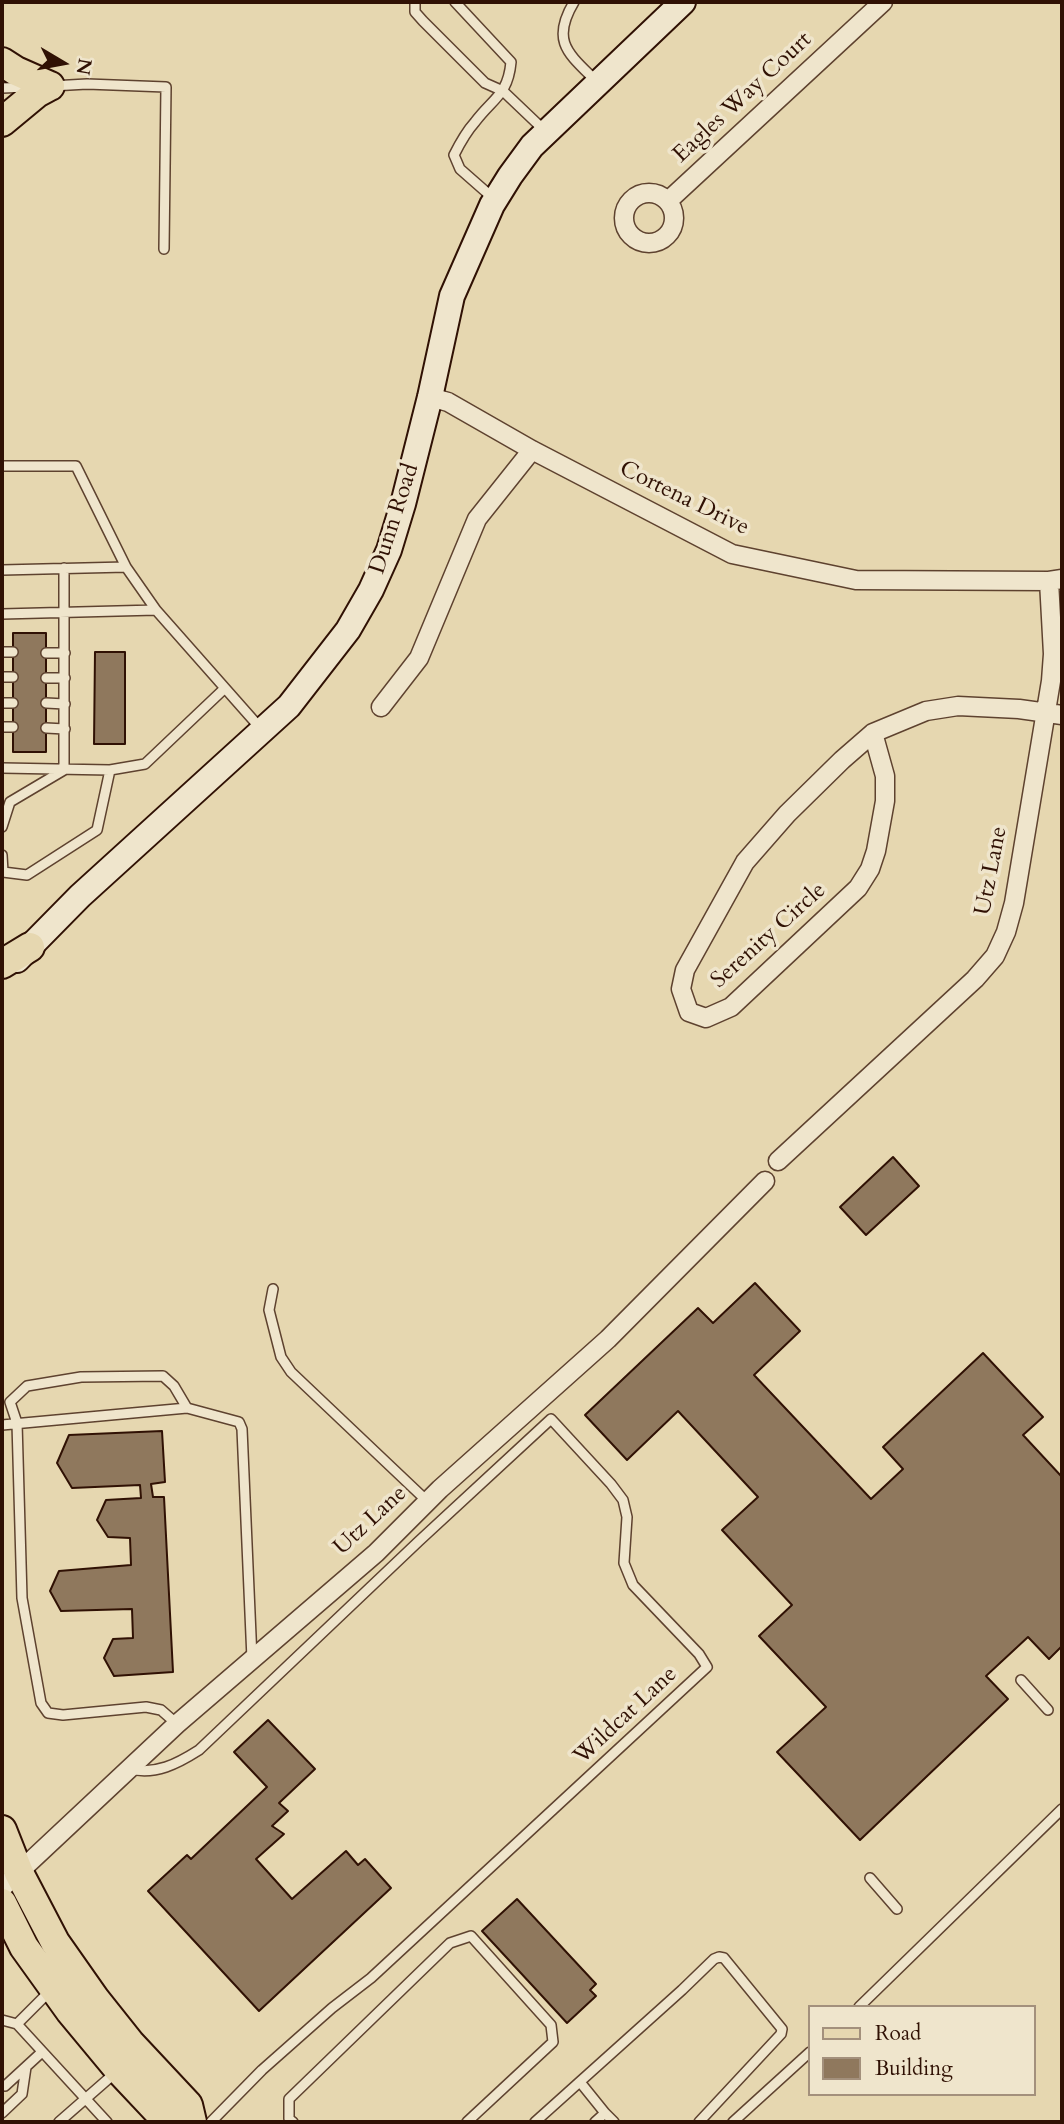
<!DOCTYPE html>
<html>
<head>
<meta charset="utf-8">
<style>
	body { margin:0 }
	#map { position:relative; width:1064px; height:2124px; overflow:hidden; background:#e6d7b0; font-family:Cardo,serif }
	canvas { display:block }
	.frame { position:absolute; inset:0; border:4px solid #301104; pointer-events:none }
	.legend { position:absolute; left:808px; top:2005px; width:228px; height:91px; box-sizing:border-box; background:#efe5cc; border:2px solid #a3907c; margin:0; padding:9px 12px; list-style:none; font-size:21px; color:#301104 }
	.legend li { display:flex; align-items:center; gap:14px; height:35px }
	.legend b { width:35px; border:2px solid #a3907c }
	.north { position:absolute; left:28px; top:28px; width:70px; height:70px; -webkit-text-stroke:5px #efe5cc; paint-order:stroke; rotate:100deg; font-size:19px; font-weight:700; line-height:28px; text-align:center; color:#301104 }
	.north::after { content:''; display:block; margin:auto; width:24px; height:32px; background:#301104; clip-path:polygon(50% 0,100% 100%,50% 72%,0 100%) }
</style>
</head>
<body>
<div id="map">
<canvas width="1064" height="2124"></canvas>
<div class="frame"></div>
<ul class="legend">
<li><b style="height:9px;background:#e6d7b0"></b>Road</li>
<li><b style="height:19px;background:#8f785d"></b>Building</li>
</ul>
<div class="north">N</div>
</div>
<script>
const ctx = document.querySelector('canvas').getContext('2d');
ctx.lineJoin = 'round';
function paint(path, color) { ctx.fillStyle = color; ctx.fill(path, 'evenodd'); }
function stroke(path, color, width, dash) { ctx.strokeStyle = color; ctx.lineWidth = width; ctx.lineCap = dash ? 'butt' : 'round'; ctx.setLineDash(dash || []); ctx.stroke(path); }
function label(font, color, halo, rows, align = 'center') {
  ctx.font = font + ' Cardo,serif'; ctx.lineWidth = 7; ctx.setLineDash([]); ctx.textBaseline = 'middle'; ctx.strokeStyle = halo; ctx.fillStyle = color; for (const [text, x, y, turn = 0] of rows) {
    ctx.save(); ctx.translate(x, y); ctx.rotate((+turn || 0) * Math.PI / 180); ctx.textAlign = isNaN(turn) ? turn : align; if (halo) ctx.strokeText(text, 0, 0); ctx.fillText(text, 0, 0); ctx.restore();
  }
}
const building = new Path2D(`
	M13 633H46V752H13Z
	M95 652H125V744H94Z
	M893 1157 919 1186 866 1235 840 1207Z
	M755 1283 800 1331 754 1375 871 1499 903 1469 883 1447 983 1353 1043 1417 1023 1435 1062 1477V1646L1049 1659 1028 1637 986 1676 1008 1699 860 1840 777 1752 826 1707 759 1636 792 1605 722 1530 758 1497 678 1411 627 1460 585 1415 698 1308 713 1323Z
	M162 1431 165 1482 151 1484 153 1497H164L173 1672 114 1676 104 1658 113 1639 133 1638 132 1609 61 1611 50 1591 59 1571 131 1565 130 1538 108 1537 97 1520 106 1500 141 1498 140 1485 72 1488 57 1463 69 1435Z
	M268 1720 315 1769 279 1803 288 1811 272 1826 284 1834 256 1859 292 1899 346 1851 358 1865 365 1859 391 1888 259 2011 148 1891 187 1855 191 1859 267 1787 234 1752Z
	M517 1899 596 1984 590 1990 596 1996 567 2023 482 1931Z`);
paint(building, '#8f785d');
stroke(building, '#301104', 2);
const lane = new Path2D(`
	M415 2V12L423 21 485 83 503 91 545 131
	M455 2 511 62C508 95 493 98 475 122 466 132 460 143 454 155L460 169 493 198
	M574 2C550 42 569 54 597 82
	M52 86 87 84 166 87 164 249
	M2 88 28 87
	M2 466H76L126 567
	M2 570 126 567 156 610
	M2 614 156 610 262 730
	M2 652H13
	M46 653H65
	M2 677H13
	M46 678H65
	M2 703H13
	M46 703 65 704
	M2 727H13
	M46 728 65 729
	M2 768 110 770 145 764 224 689
	M2 827 10 802 64 770V568
	M2 855 3 872 27 875 97 830 110 770
	M273 1289 269 1310 281 1357 291 1372 427 1501
	M2 1425 187 1408 239 1422 242 1429 252 1659
	M1021 1680 1048 1710
	M177 1724 161 1710 146 1707 63 1715 48 1713 41 1703 22 1598 17 1423 10 1402 27 1386 81 1377 163 1376 174 1386 187 1408
	M130 1769C156 1775 177 1764 199 1750L419 1541 551 1419 611 1484 623 1500 627 1517 624 1563 633 1585 699 1654 707 1667 371 1978 332 2008 262 2070 211 2122
	M870 1878 897 1909
	M50 1991 17 2024 107 2122
	M859 2007 1062 1809
	M2 2020 17 2024
	M580 2082 605 2113
	M5 2086 42 2052
	M2 2113 22 2094 26 2067
	M59 2122 115 2073
	M293 2122 289 2119V2099L450 1943 471 1936 551 2025 553 2042 467 2122
	M535 2122 682 1990 714 1959 719 1957 724 1958 782 2029 781 2034 699 2122
	M595 2122 605 2113 614 2122
	M733 2122 810 2052`);
const street = new Path2D(`
	M624 218a25 25 0 1 1 50 0a25 25 0 1 1-50 0Z
	M668 201 883 2
	M430 397 448 402 532 450 732 554 856 580 1049 581 1062 579
	M381 707 419 658 477 519 532 450
	M873 733 885 776V801L876 851 870 869 858 888 731 1007 706 1018 689 1012 681 989 685 970 745 862 787 814 842 760 873 733 926 711 958 706 1019 709 1062 715
	M778 1161 975 979 995 956 1006 932 1014 903 1051 681 1053 654 1049 581
	M2 1888 177 1724 376 1553 440 1489 608 1339 765 1181`);
const secondary = new Path2D(`
	M17 960 80 896 289 706 348 630 371 590 389 550 403 504 430 397 452 296 492 205 510 176 532 146 683 2`);
const primary = new Path2D(`
	M2 62 16 71 50 86
	M2 122 37 93 50 86
	M2 964 30 947
	M2 1830 19 1873 55 1942 95 1999 130 2043 188 2105 192 2122
	M2 1903 24 1947 70 2011 119 2070 168 2122`);
stroke(lane, '#5e422f', 12);
stroke(street, '#5e422f', 21);
stroke(secondary, '#301104', 28);
stroke(primary, '#301104', 32);
stroke(lane, '#efe5cc', 9);
stroke(street, '#efe5cc', 18);
stroke(secondary, '#efe5cc', 24);
stroke(primary, '#e6d7b0', 28);
label('23px', '#301104', '#efe5cc', [
	["Eagles Way Court",743,98,-43],
	["Cortena Drive",684,499,26],
	["Dunn Road",395,519,-72],
	["Utz Lane",992,871,-79],
	["Serenity Circle",769,936,-42],
	["Utz Lane",371,1521,-43],
	["Wildcat Lane",626,1716,-43]
]);
</script>
</body>
</html>
